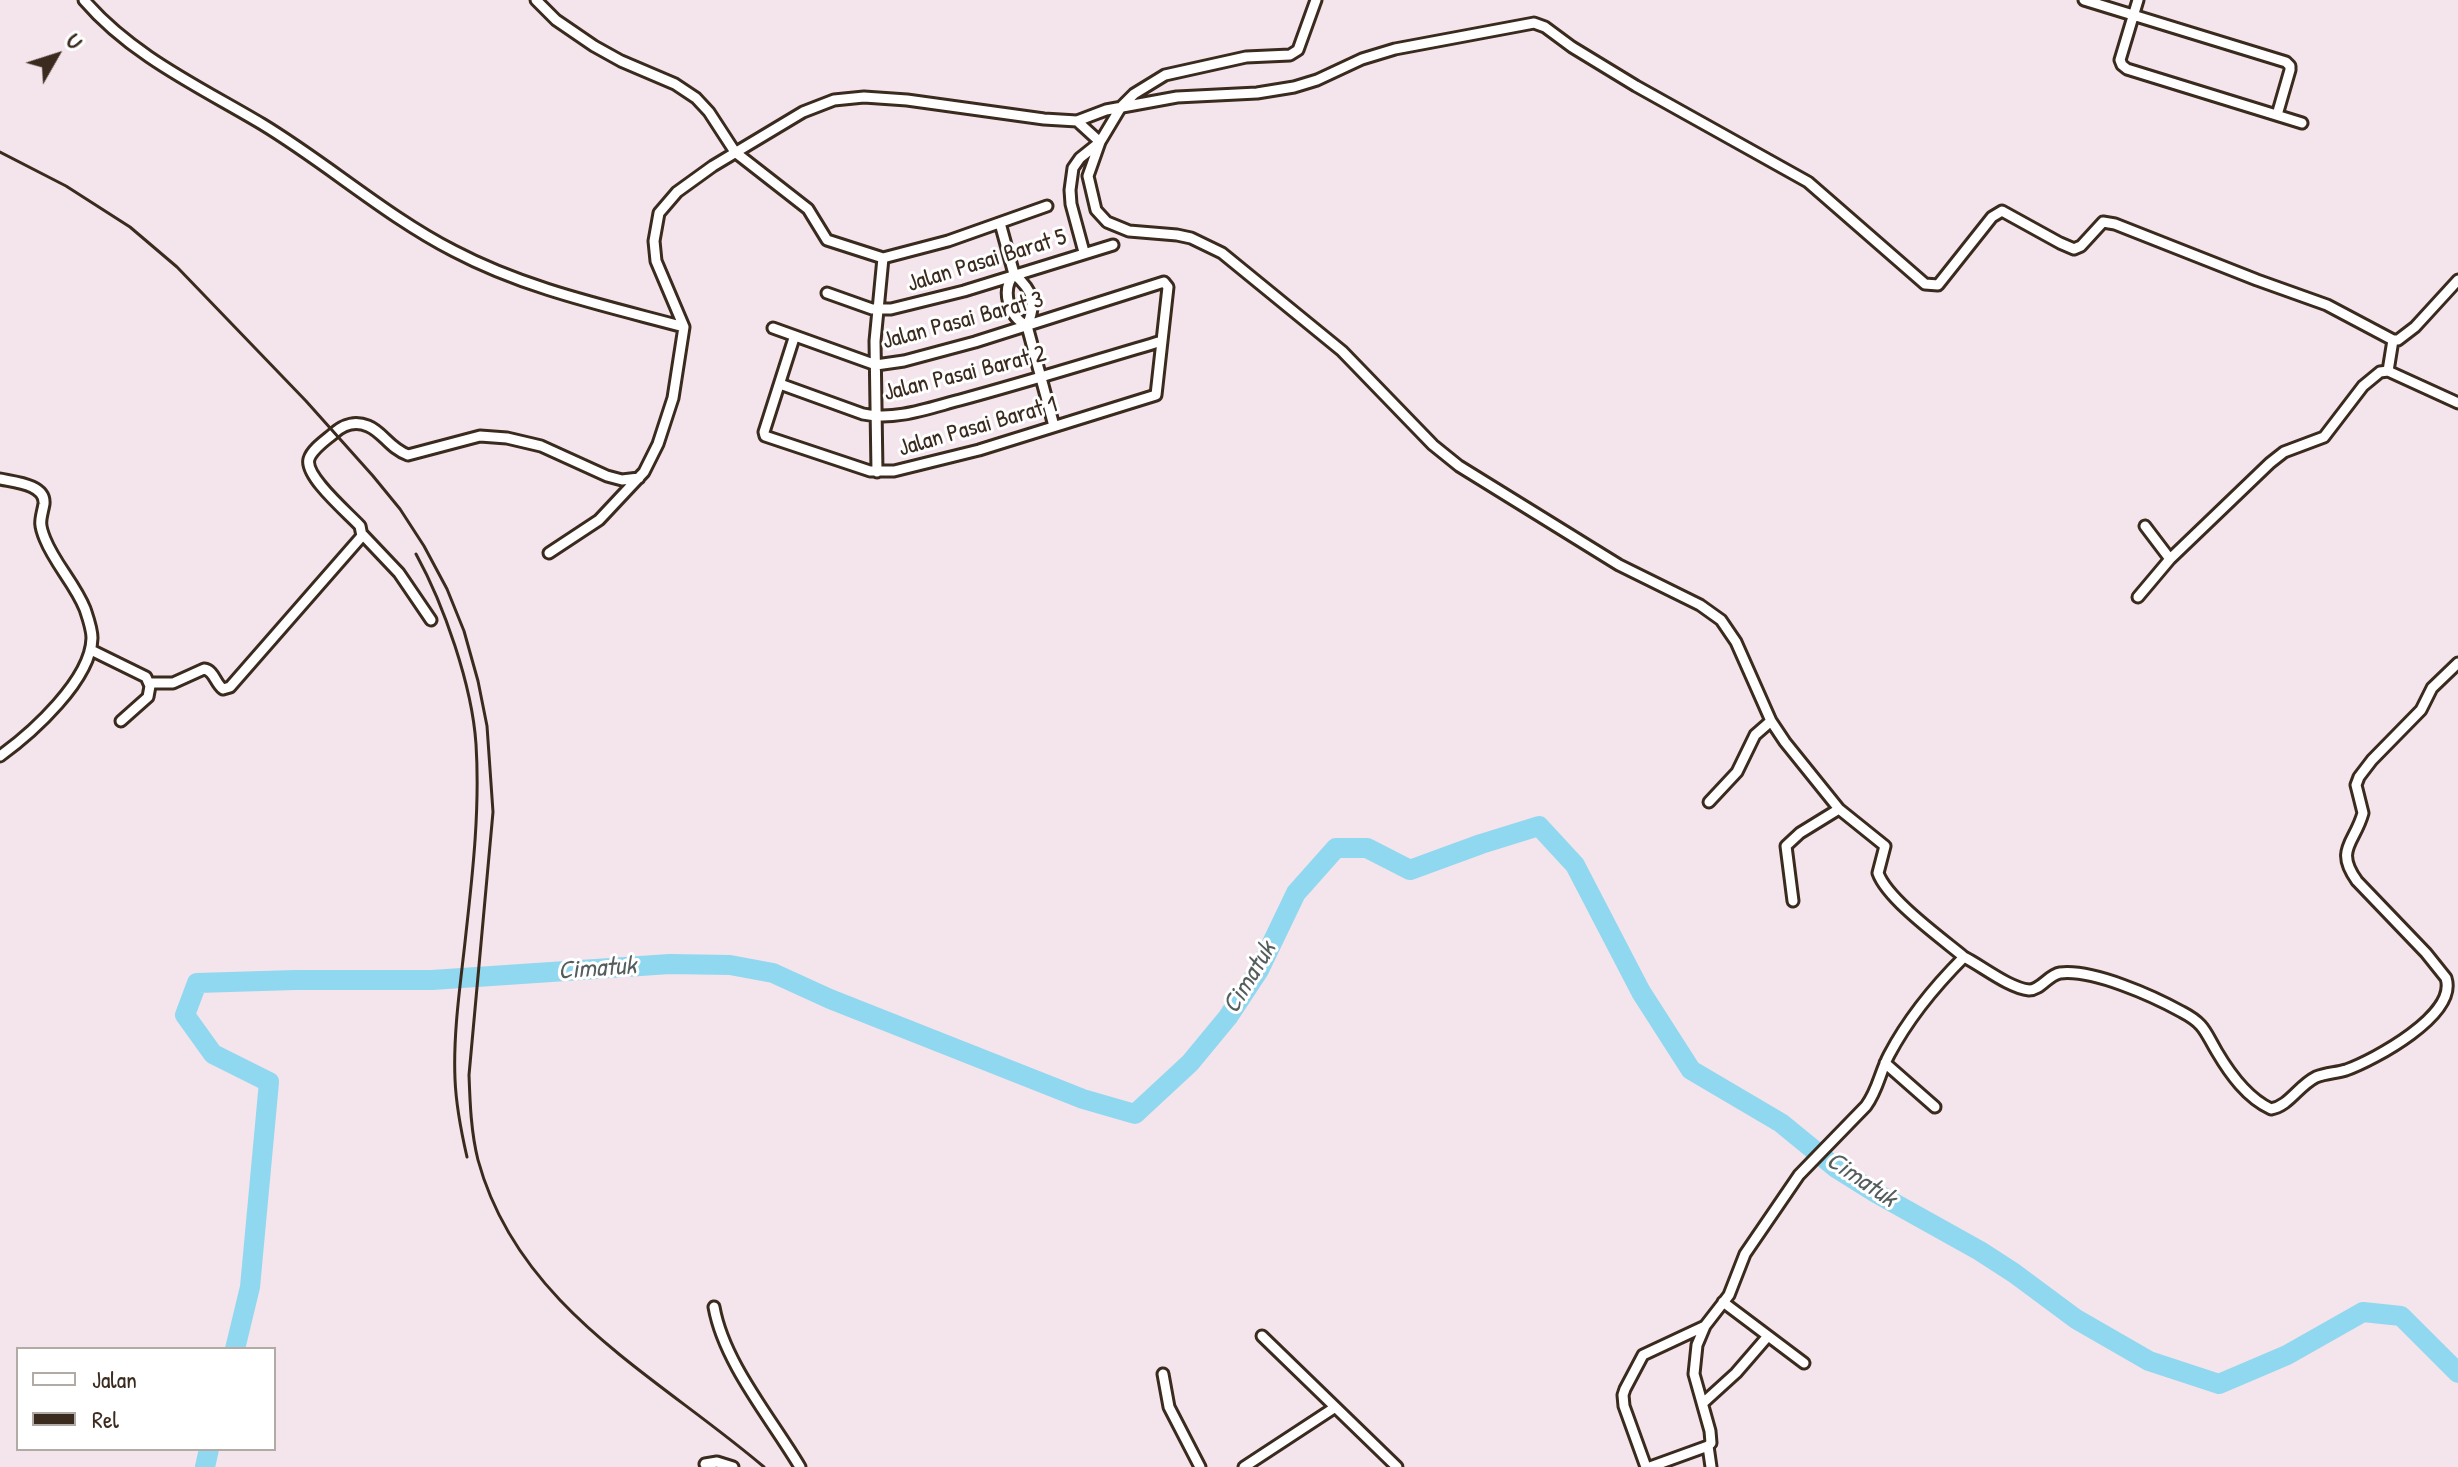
<!DOCTYPE html>
<html>
<head>
<meta charset="utf-8">
<style>
	body { margin:0 }
	#map { position:relative; width:2458px; height:1467px; overflow:hidden; background:#f4e4eb; font-family:"Patrick Hand",sans-serif }
	canvas { display:block }
	.legend { position:absolute; left:16px; top:1347px; width:260px; height:104px; box-sizing:border-box; background:#fff; border:2px solid #b1aaa5; margin:0; padding:10px 14px; list-style:none; font-size:24px; color:#3b2a1e }
	.legend li { display:flex; align-items:center; gap:16px; height:40px }
	.legend b { width:40px; border:2px solid #b1aaa5 }
	.north { position:absolute; left:16px; top:16px; width:80px; height:80px; -webkit-text-stroke:6px #fff; paint-order:stroke; rotate:51deg; font-size:22px; font-weight:700; line-height:32px; text-align:center; color:#3b2a1e }
	.north::after { content:''; display:block; margin:auto; width:28px; height:36px; background:#3b2a1e; clip-path:polygon(50% 0,100% 100%,50% 72%,0 100%) }
</style>
</head>
<body>
<div id="map">
<canvas width="2458" height="1467"></canvas>
<ul class="legend">
<li><b style="height:10px;background:#fff"></b>Jalan</li>
<li><b style="height:10px;background:#3b2a1e"></b>Rel</li>
</ul>
<div class="north">U</div>
</div>
<script>
const ctx = document.querySelector('canvas').getContext('2d');
ctx.lineJoin = 'round';
function stroke(path, color, width, dash) { ctx.strokeStyle = color; ctx.lineWidth = width; ctx.lineCap = dash ? 'butt' : 'round'; ctx.setLineDash(dash || []); ctx.stroke(path); }
function label(font, color, halo, rows, align = 'center') {
  ctx.font = font + ' "Patrick Hand",sans-serif'; ctx.lineWidth = 6; ctx.setLineDash([]); ctx.textBaseline = 'middle'; ctx.strokeStyle = halo; ctx.fillStyle = color; for (const [text, x, y, turn = 0] of rows) {
    ctx.save(); ctx.translate(x, y); ctx.rotate((+turn || 0) * Math.PI / 180); ctx.textAlign = isNaN(turn) ? turn : align; if (halo) ctx.strokeText(text, 0, 0); ctx.fillText(text, 0, 0); ctx.restore();
  }
}
stroke(new Path2D(`
	M235 1349 250 1287 269 1082 213 1054 185 1015 197 983 295 980H432L670 964 730 965 773 973 830 999 1083 1099 1135 1114 1190 1063 1228 1017 1259 970 1296 893 1336 848H1367L1410 870 1481 844 1539 826 1575 865 1641 992 1691 1070 1781 1123 1836 1168 1876 1193 1980 1251 2014 1273 2076 1319 2149 1361 2219 1384 2287 1355 2363 1312 2401 1316 2458 1373
	M205 1467 209 1449`), '#8fd8f0', 20);
const street = new Path2D(`
	M84 0C132 56 200 87 262 124 328 164 386 216 454 251 526 289 606 306 684 327
	M536 0 556 20 594 46 621 61 675 84 696 98 709 112 735 152 808 209 827 240 883 258 948 241 1047 206
	M2084 0 2286 62 2290 66V70L2277 115
	M2138 0 2120 60 2122 65 2127 69 2302 123
	M1077 121 1100 142 1088 176 1096 210 1107 222 1129 231 1177 235 1191 238 1222 253 1342 351 1433 445 1459 466 1619 565 1700 605 1721 620 1736 642 1771 721 1785 742 1839 809 1885 846 1878 873C1887 899 1941 938 1964 957
	M1000 223 1014 274C1001 290 1008 316 1027 326L1054 426
	M1084 252 1071 204 1070 190 1073 168 1080 158 1100 142 1121 107 1134 94 1165 75 1246 57 1290 55 1298 50 1316 0
	M1014 274C1033 291 1037 302 1027 326
	M827 293 872 309H891L964 291 1113 245
	M773 328 876 365 904 361 975 342 1164 282 1168 287 1156 395 979 450 894 471H870L765 436 764 432 794 338
	M2388 371 2393 340
	M780 384 863 414C895 421 929 408 960 400 1027 382 1094 361 1162 341
	M877 472 875 341 883 258
	M0 479C13 482 46 484 44 504 41 520 38 522 45 539 55 564 75 584 85 609 88 618 92 629 92 638 91 680 32 733 0 756
	M2145 526 2170 559
	M363 535 399 573 431 620
	M549 553 599 520 644 472 658 444 673 398 684 327 656 261 654 241 659 213 677 192 713 166 803 112 834 100 864 97 907 100 1044 119 1077 121 1106 110 1177 97 1257 93 1294 87 1317 80 1362 59 1395 49 1534 23 1545 27 1572 47 1636 86 1808 182 1925 284 1938 285 1992 217 2002 211 2060 243 2074 249 2081 246 2103 222 2115 224 2257 280 2327 305 2393 340H2398L2415 327 2458 280
	M2138 597 2170 559 2270 463 2284 452 2324 437 2363 386 2380 372 2388 371 2458 403
	M91 650 146 677 150 686 148 697 121 721
	M150 683H173L204 669C214 670 215 683 223 689L230 687 362 536 360 526C348 513 304 476 309 459 312 449 326 440 334 433 344 424 356 421 368 426 383 432 389 448 408 455L480 436 507 438 541 446 607 476 622 480 639 478
	M1709 802 1737 772 1755 735 1771 721
	M1793 901 1786 846 1800 833 1839 809
	M1885 1063 1935 1107
	M1723 1302 1804 1363
	M714 1307C724 1363 771 1418 800 1467
	M1262 1336 1397 1467
	M1163 1374 1169 1407 1200 1467
	M1703 1403 1736 1373 1768 1336
	M1708 1446 1711 1467
	M705 1464 717 1462 733 1467
	M1244 1467 1334 1408
	M1646 1467 1624 1406 1623 1395 1625 1389 1643 1355 1705 1326
	M1650 1467 1708 1446 1711 1443 1710 1431 1694 1374 1697 1345 1705 1326 1729 1295 1745 1254 1799 1175 1866 1106C1878 1090 1880 1072 1889 1055 1908 1019 1935 986 1964 957 1982 966 2009 988 2029 990 2041 990 2048 975 2060 973 2093 969 2153 996 2182 1012 2205 1024 2205 1032 2217 1052 2230 1074 2247 1098 2271 1109 2289 1106 2298 1086 2316 1077 2326 1073 2336 1073 2346 1070 2374 1060 2458 1015 2446 978L2426 953 2357 881C2334 849 2355 843 2363 813L2356 785 2359 777 2372 760 2421 710 2432 688 2458 663`);
stroke(street, '#3b2a1e', 15);
stroke(street, '#fff', 9);
stroke(new Path2D(`
	M0 152 66 186 130 227 177 267 306 401 373 476 400 509 424 546 447 589 464 631 478 681 487 726 493 812 469 1075C470 1103 471 1132 478 1160 518 1307 656 1375 764 1467
	M416 554C444 605 472 685 476 744 480 807 473 871 466 933 461 981 453 1030 455 1079 456 1105 461 1131 467 1157`), '#3b2a1e', 3);
label('24px', '#3b2a1e', '#fff', [
	["Jalan Pasai Barat 5",987,261,-17],
	["Jalan Pasai Barat 3",963,321,-15],
	["Jalan Pasai Barat 2",965,374,-14],
	["Jalan Pasai Barat 1",978,427,-16]
]);
label('italic 26px', '#545e5d', '#fff', [
	["Cimatuk",597,969,-4],
	["Cimatuk",1250,978,-59],
	["Cimatuk",1861,1180,34]
]);
</script>
</body>
</html>
